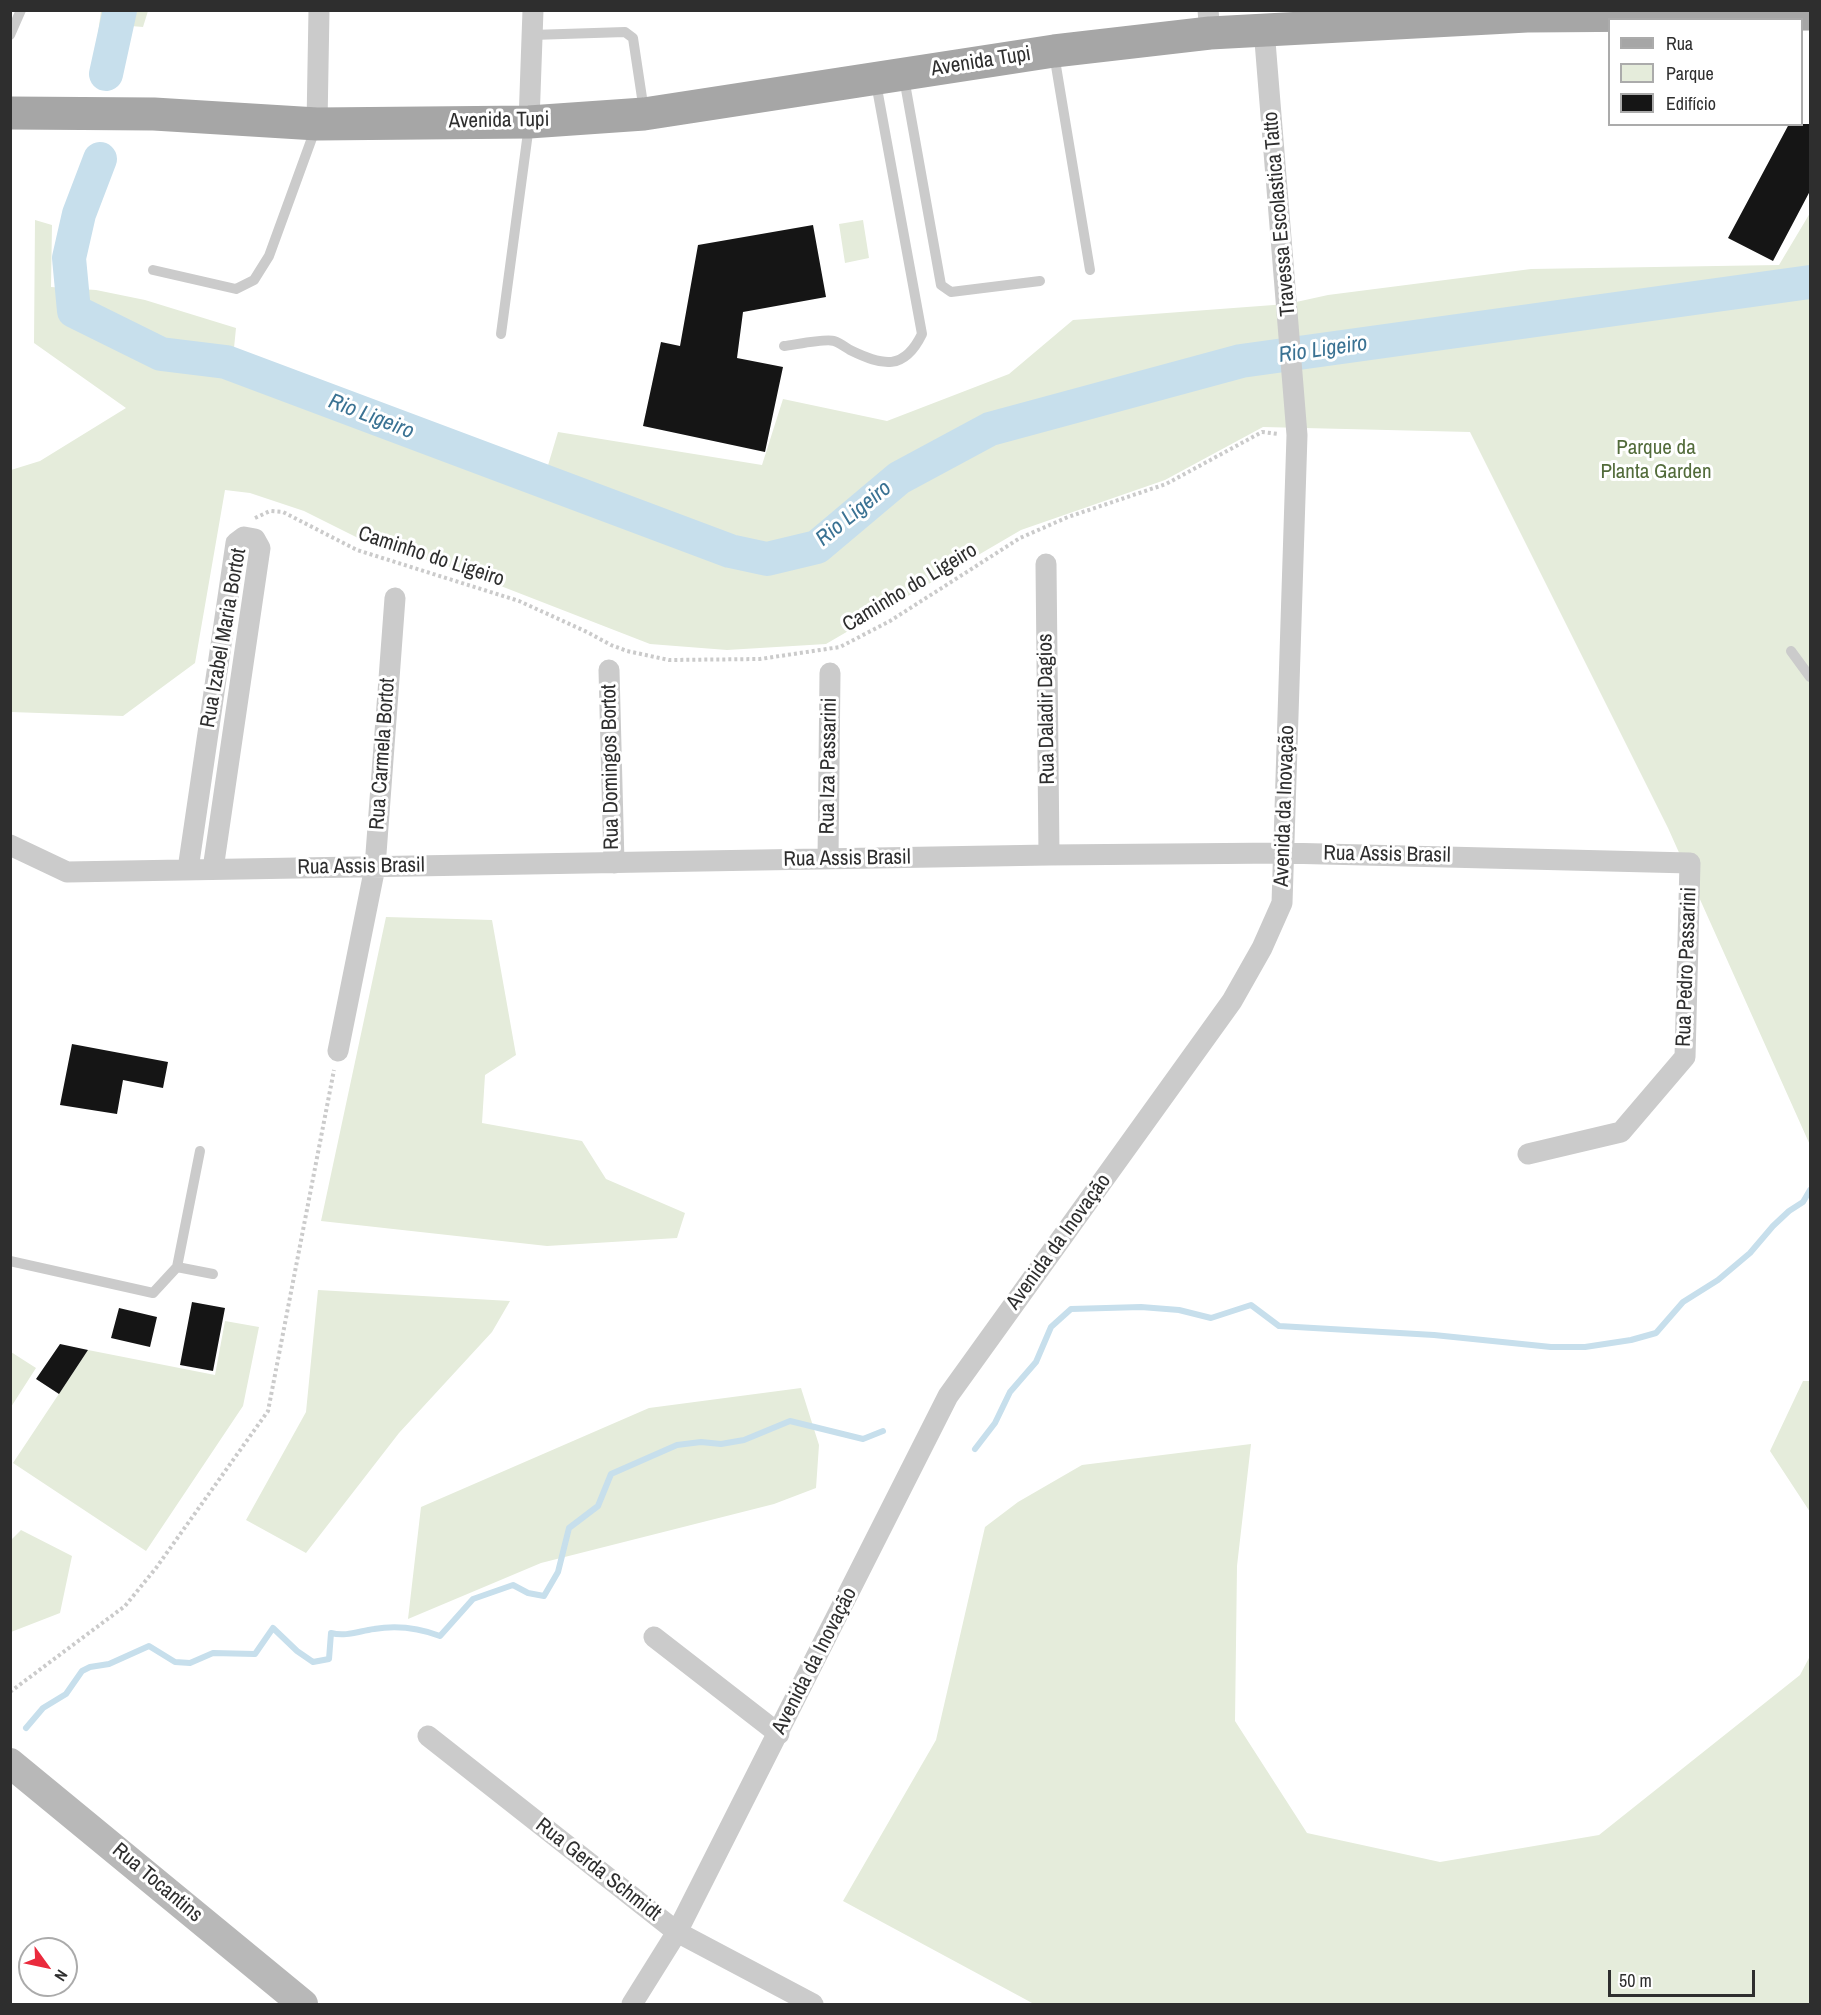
<!DOCTYPE html>
<html>
<head>
<meta charset="utf-8">
<style>
	body { margin:0 }
	#map { position:relative; width:1821px; height:2015px; overflow:hidden; background:#fff; font-family:"Archivo Narrow",sans-serif }
	canvas { display:block }
	.frame { position:absolute; inset:0; border:12px solid #2e2e2e; pointer-events:none }
	.legend { position:absolute; left:1608px; top:18px; width:195px; height:108px; box-sizing:border-box; background:#fff; border:2px solid #ababab; margin:0; padding:8px 10px; list-style:none; font-size:18px; color:#2e2e2e }
	.legend li { display:flex; align-items:center; gap:12px; height:30px }
	.legend b { width:30px; border:2px solid #ababab }
	.north { position:absolute; left:18px; top:1937px; width:60px; height:60px; box-sizing:border-box; background:#fff; border:2px solid #ababab; border-radius:50%; rotate:123deg; font-size:16px; font-weight:700; line-height:24px; text-align:center; color:#2e2e2e }
	.north::after { content:''; display:block; margin:auto; width:21px; height:27px; background:#ea2b3d; clip-path:polygon(50% 0,100% 100%,50% 72%,0 100%) }
	.scale { position:absolute; left:1608px; top:1970px; width:147px; height:27px; box-sizing:border-box; border:3px solid #2e2e2e; border-top:0; padding-left:8px; font-size:18px; line-height:21px; white-space:nowrap; color:#2e2e2e; -webkit-text-stroke:4px #fff; paint-order:stroke }
</style>
</head>
<body>
<div id="map">
<canvas width="1821" height="2015"></canvas>
<div class="frame"></div>
<ul class="legend">
<li><b style="height:8px;background:#a6a6a6"></b>Rua</li>
<li><b style="height:16px;background:#e5ecdb"></b>Parque</li>
<li><b style="height:16px;background:#151515"></b>Edifício</li>
</ul>
<div class="north">N</div>
<div class="scale">50 m</div>
</div>
<script>
const ctx = document.querySelector('canvas').getContext('2d');
ctx.lineJoin = 'round';
function paint(path, color) { ctx.fillStyle = color; ctx.fill(path, 'evenodd'); }
function stroke(path, color, width, dash) { ctx.strokeStyle = color; ctx.lineWidth = width; ctx.lineCap = dash ? 'butt' : 'round'; ctx.setLineDash(dash || []); ctx.stroke(path); }
function label(font, color, halo, rows, align = 'center') {
  ctx.font = font + ' "Archivo Narrow",sans-serif'; ctx.lineWidth = 6; ctx.setLineDash([]); ctx.textBaseline = 'middle'; ctx.strokeStyle = halo; ctx.fillStyle = color; for (const [text, x, y, turn = 0] of rows) {
    ctx.save(); ctx.translate(x, y); ctx.rotate((+turn || 0) * Math.PI / 180); ctx.textAlign = isNaN(turn) ? turn : align; if (halo) ctx.strokeText(text, 0, 0); ctx.fillText(text, 0, 0); ctx.restore();
  }
}
paint(new Path2D(`
	M101 11H148L143 27 131 26 122 75 93 70Z
	M1810 213V1145L1668 828 1470 432 1263 427 1165 480 1021 530 826 644 727 650 650 644 457 569 360 539 304 511 250 493 225 490 195 663 123 716 11 712V470L40 461 126 408 34 343 35 220 52 225 51 287 96 290 145 300 236 328 233 358 546 472 558 432 762 465 783 399 887 421 1009 374 1073 320 1287 304 1328 295 1531 269 1779 265Z
	M863 220 869 258 845 263 839 224Z
	M386 917 492 920 516 1055 485 1075 482 1123 582 1141 606 1179 685 1213 677 1238 547 1246 321 1221Z
	M318 1290 510 1301 492 1332 399 1433 306 1553 246 1520 306 1412Z
	M225 1321 259 1327 243 1406 146 1551 13 1463 88 1350 215 1375Z
	M11 1352 36 1368 11 1407Z
	M1803 1381H1810V1512L1770 1451Z
	M801 1388 819 1445 816 1488 774 1504 541 1563 408 1619 421 1507 649 1408Z
	M1251 1444 1237 1566 1235 1721 1307 1833 1440 1862 1599 1835 1800 1675 1810 1656V2004H1034L843 1901 936 1740 985 1527 1018 1502 1082 1465Z
	M21 1530 72 1556 60 1613 11 1632V1540Z`), '#e5ecdb');
stroke(new Path2D(`
	M975 1449 995 1423 1010 1392 1036 1362 1051 1327 1071 1309 1141 1307 1179 1310 1211 1318 1251 1305 1279 1326 1434 1335 1551 1347H1585L1631 1340 1656 1333 1683 1302 1718 1280 1750 1253 1773 1226 1789 1211 1803 1202 1810 1190
	M26 1728 43 1708 66 1694 82 1671 90 1667 109 1664 149 1646 175 1662 190 1663 213 1653 255 1654 273 1628 297 1651 313 1662 329 1659 331 1633C346 1637 359 1631 374 1629 397 1625 419 1628 440 1636L473 1599 513 1585 528 1593 544 1596 558 1572 569 1528 598 1506 611 1474 677 1445 701 1442 721 1444 744 1440 790 1421 863 1439 883 1431`), '#c7dfec', 6);
stroke(new Path2D(`
	M106 74 120 10
	M100 159 79 214 69 258 74 311 161 354 226 362 730 551 767 559 817 547 899 478 990 429 1241 361 1810 282`), '#c7dfec', 34);
paint(new Path2D(`
	M1789 124H1810V191L1773 261 1728 238Z
	M813 225 826 297 743 312 737 358 783 367 765 452 643 426 661 342 680 346 698 245Z
	M72 1044 168 1062 163 1088 123 1080 117 1114 60 1105Z
	M192 1302 225 1308 213 1371 180 1365Z
	M119 1308 157 1317 150 1347 111 1338Z
	M60 1344 88 1350 59 1394 36 1379Z`), '#151515');
stroke(new Path2D(`
	M255 518 270 511 283 512 357 550 519 601 587 632 611 645 627 651 669 660 760 659 840 647 890 621 1020 538 1068 517 1166 484 1262 432 1278 434
	M10 1692 125 1606 156 1568 268 1411 334 1070`), '#cbcbcb', 4, [3, 3]);
stroke(new Path2D(`
	M10 35 21 10
	M532 35 625 32 633 38 644 111
	M1054 54 1090 270
	M904 78 941 285 951 292 1040 281
	M153 270 236 289 254 280 269 256 316 127
	M501 334 529 125
	M784 346C794 345 826 338 834 341 840 343 845 347 850 350 883 366 904 371 922 334L876 83
	M1791 651 1810 677
	M10 1261 153 1293 177 1267 213 1274
	M177 1267 200 1151`), '#cbcbcb', 10);
stroke(new Path2D(`
	M1208 10 1210 33
	M529 122 533 10
	M317 124 319 10
	M1046 564 1049 855
	M609 670 614 863
	M10 845 67 872 1049 855 1283 853 1690 863 1685 1057 1621 1132 1528 1154
	M828 859 830 673
	M188 869 236 543 244 537 255 539 260 548 213 869
	M338 1051 375 867 395 598
	M654 1637 779 1734
	M428 1736 677 1932 813 2004
	M632 2004 677 1932 948 1396 1232 1001 1262 948 1282 903 1297 435 1264 29`), '#cbcbcb', 21);
stroke(new Path2D(`
	M10 1763 303 2004`), '#b8b8b8', 30);
stroke(new Path2D(`
	M10 113 154 114 317 124 529 122 644 114 1054 51 1210 33 1527 16 1810 14`), '#a6a6a6', 33);
label('21px', '#2e2e2e', '#fff', [
	["Avenida Tupi",981,62,-9],
	["Avenida Tupi",499,121,-1],
	["Travessa Escolastica Tatto",1280,214,-95],
	["Caminho do Ligeiro",431,557,18],
	["Caminho do Ligeiro",910,588,-31],
	["Rua Izabel Maria Bortot",224,638,-80],
	["Rua Daladir Dagios",1047,709,-91],
	["Rua Carmela Bortot",383,754,-86],
	["Rua Iza Passarini",829,766,-89],
	["Rua Domingos Bortot",611,767,-91],
	["Avenida da Inovação",1285,806,-88],
	["Rua Assis Brasil",1387,855,1],
	["Rua Assis Brasil",847,859,-1],
	["Rua Assis Brasil",361,867,-1],
	["Rua Pedro Passarini",1687,967,-88],
	["Avenida da Inovação",1059,1242,-54],
	["Avenida da Inovação",815,1661,-63],
	["Rua Gerda Schmidt",598,1870,38],
	["Rua Tocantins",157,1883,40]
]);
label('21px', '#526b3a', '#fff', [
	["Parque da",1656,448],
	["Planta Garden",1656,472]
]);
label('italic 22px', '#3a7293', '#fff', [
	["Rio Ligeiro",1323,350,-8],
	["Rio Ligeiro",371,417,21],
	["Rio Ligeiro",854,514,-39]
]);
</script>
</body>
</html>
